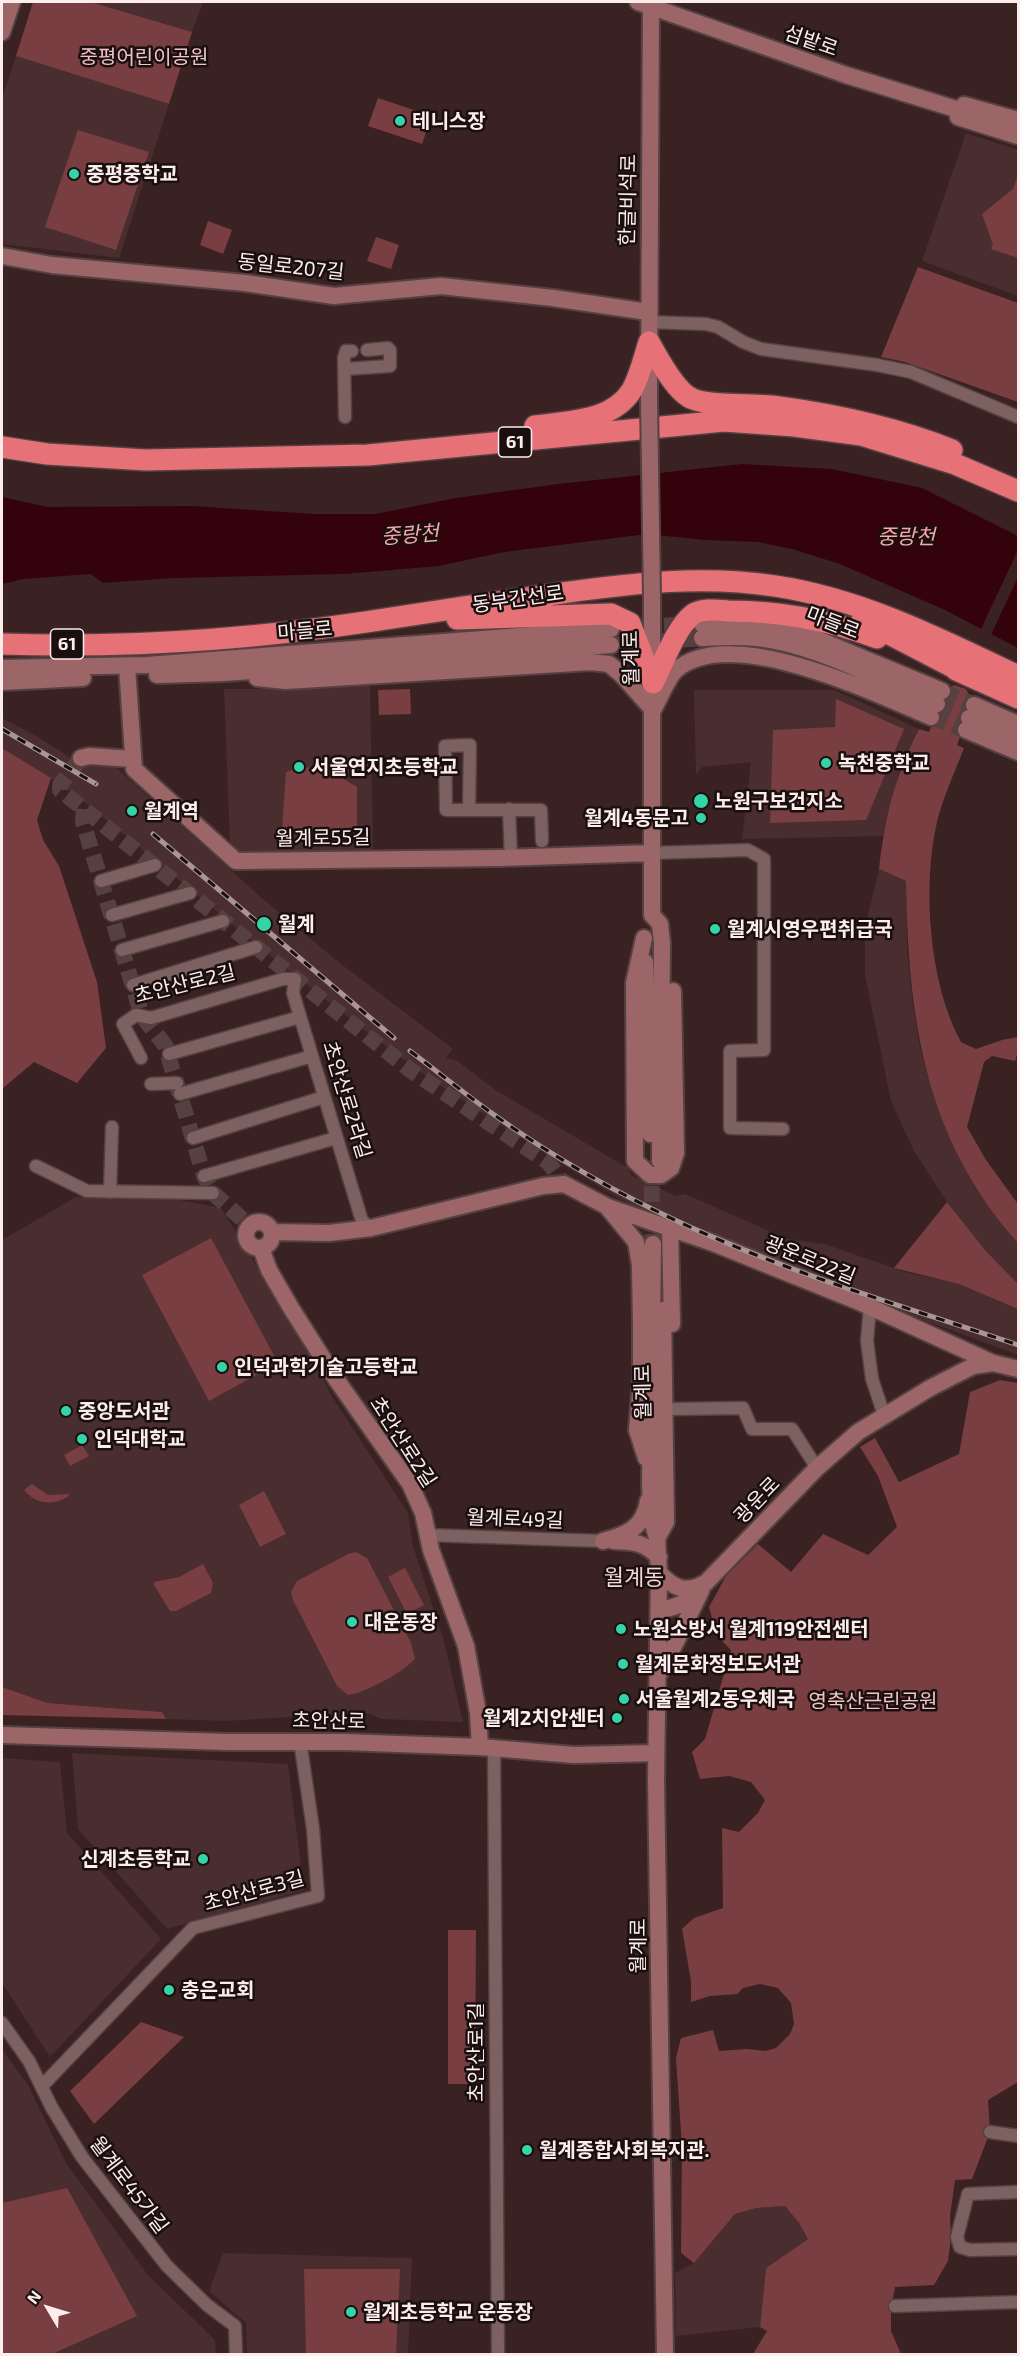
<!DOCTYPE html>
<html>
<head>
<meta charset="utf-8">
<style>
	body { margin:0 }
	#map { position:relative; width:1020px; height:2356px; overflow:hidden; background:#3a2222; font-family:"Exo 2",sans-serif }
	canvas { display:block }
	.frame { position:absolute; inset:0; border:3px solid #fdecec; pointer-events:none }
	.north { position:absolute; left:18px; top:2278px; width:60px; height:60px; -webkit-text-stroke:4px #1a0f0f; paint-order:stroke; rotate:308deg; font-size:16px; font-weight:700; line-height:24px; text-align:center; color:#fdecec }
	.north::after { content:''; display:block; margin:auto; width:21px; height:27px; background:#fdecec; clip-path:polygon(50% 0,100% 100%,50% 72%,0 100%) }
</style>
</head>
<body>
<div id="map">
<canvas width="1020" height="2356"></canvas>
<div class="frame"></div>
<div class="north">N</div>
</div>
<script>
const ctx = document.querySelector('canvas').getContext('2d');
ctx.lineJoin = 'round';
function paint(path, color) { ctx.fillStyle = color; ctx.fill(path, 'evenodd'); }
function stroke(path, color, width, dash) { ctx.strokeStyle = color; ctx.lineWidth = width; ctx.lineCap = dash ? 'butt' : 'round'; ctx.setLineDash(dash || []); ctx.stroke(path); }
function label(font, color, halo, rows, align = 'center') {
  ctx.font = font + ' "Exo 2","Noto Sans KR",sans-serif'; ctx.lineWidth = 5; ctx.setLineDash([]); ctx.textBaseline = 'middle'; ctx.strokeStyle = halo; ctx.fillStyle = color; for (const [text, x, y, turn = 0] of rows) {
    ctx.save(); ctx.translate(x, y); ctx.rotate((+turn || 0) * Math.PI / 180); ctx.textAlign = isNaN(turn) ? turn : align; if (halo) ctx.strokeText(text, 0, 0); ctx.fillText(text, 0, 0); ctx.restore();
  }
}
paint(new Path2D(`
	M91 2H203L192 32Z
	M16 56 169 104 119 258 2 244V98Z
	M966 133 1018 150V296L922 261Z
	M370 684 373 851 237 853 230 844 224 689H284Z
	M694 690H834L919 729 901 765 883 836 742 839 751 762 702 767 696 775Z
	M2 718 38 737 82 765 94 767 114 766 262 898 336 960 453 1049 446 1058 456 1060 497 1091 628 1168 631 1175 676 1196 685 1194 787 1239 825 1244 905 1272 959 1284 1018 1309V1355L738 1251 626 1202 550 1157 433 1081 373 1037 278 962 76 795 2 748Z
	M879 869 906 881 907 949 913 1005 920 1047 927 1074 951 1140 965 1169 978 1191 1018 1243V1284L985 1250 947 1202 914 1151 891 1101 865 975V928Z
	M76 1197 169 1198 221 1208 299 1335 333 1398 408 1513 413 1546 444 1641 463 1722 382 1719 364 1712 227 1721 166 1719 162 1712 48 1703 2 1687V1240Z
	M72 1753 288 1764 304 1890 167 1929 78 1829Z
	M2 1758 60 1762 67 1833 161 1939 50 2057 2 1983Z
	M2 2049 28 2085 66 2163 148 2275 215 2340 216 2354H2Z
	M785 2206 799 2223 808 2239 766 2268 760 2327 676 2336 675 2273 694 2263 735 2214 756 2208Z
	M223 2253 412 2258 408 2354H247L246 2323 209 2291Z`), '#4a2d2e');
paint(new Path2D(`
	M33 2H91L192 32 169 104 16 56Z
	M378 98 432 116 422 144 368 126Z
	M78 130 149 152 116 250 45 227Z
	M1018 175V258L991 249 993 245 982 214 1013 189Z
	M208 221 232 230 223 254 200 245Z
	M376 237 399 245 391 269 367 261Z
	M918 267 1018 303V402L905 362 881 357Z
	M954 685 966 689 973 703 957 745 964 748C955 772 943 797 937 822 922 886 929 984 961 1042L976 1049 1002 1040 1018 1037V1051L1015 1061 992 1056 984 1062 967 1127 986 1160 1018 1204V1243C924 1138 908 1017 906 881L879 869C885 816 895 776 919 729L929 732 946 690Z
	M410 689 411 714 379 715 378 690Z
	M836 699 904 729 866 820 770 823 773 730 835 727Z
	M2 748 51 778 37 820 43 840 59 866 97 982 106 1048 77 1083 34 1062 2 1089Z
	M303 767 327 769 357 787V830H282L286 772Z
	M947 1202 985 1250 1018 1284V1309L959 1284 894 1268Z
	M211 1238 278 1363 209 1401 142 1275Z
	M1000 1380 1018 1383V2082L988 2100 990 2132 972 2179 955 2180 950 2216 951 2238 948 2261 934 2285 895 2287 891 2310V2331L901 2354H753L767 2331 760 2327 766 2268 808 2239 799 2223 785 2206 756 2208 735 2214 694 2263 681 2253 682 2147 676 2058 681 2038 713 2030 719 2051 747 2049 766 2051 776 2048 790 2034 794 2024 791 2003 778 1988 760 1984 743 1988 737 1994 710 1996 691 2002V1981L682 1929 694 1918 723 1908 722 1828 739 1832 758 1813 765 1800 751 1782 729 1776 700 1779 692 1752 705 1739 731 1650 717 1636 709 1607 726 1576 758 1544 791 1572 823 1534 868 1555 897 1527 878 1476 860 1447 875 1438 899 1482 959 1454 970 1392Z
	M82 1445 89 1456 70 1466 64 1455Z
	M32 1484 48 1495 68 1494 69 1496C54 1506 36 1505 24 1490Z
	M264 1491 286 1534 260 1547 239 1505Z
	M356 1552 367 1558 411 1643 415 1658C408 1670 363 1694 348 1695L337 1686 293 1600 291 1592 297 1581 348 1554Z
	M203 1564 213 1583 211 1593 176 1611H170L154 1585V1582L179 1577Z
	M405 1568 424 1605 407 1614 388 1577Z
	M2 1687 48 1703 162 1712 166 1719 2 1715Z
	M448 1930H476L475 2084H448Z
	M141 2022 184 2037 94 2124 70 2091Z
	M67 2188 137 2316 52 2354H2V2203Z
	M304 2269H400L396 2354H306Z`), '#793e41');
paint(new Path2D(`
	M742 464 832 469 922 488 1018 536V648L945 610 840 564 792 549 758 542 705 540 647 534 504 552 439 566 344 574 173 578 103 583 91 574 23 579 2 584V497L47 507 191 506 314 514H375L456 498 558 484Z`), '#34020a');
paint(new Path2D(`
	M1018 550V577L990 637 980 631Z`), '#3a2222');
stroke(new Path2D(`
	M640 627 692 624
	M611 645 702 638
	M942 691 974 705
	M937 704 969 718
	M931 717 966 730
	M81 758 60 785V790L410 1070 549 1163 564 1184
	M84 809 83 822 142 1016 165 1045 204 1176 213 1193 250 1226
	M651 1162 653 1244`), '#574040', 16, [16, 8]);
const street = new Path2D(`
	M648 322 706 324 718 327 743 342 761 349 877 365 911 372 1018 417
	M345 369 390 366V350L388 348 367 350
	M345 417 344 358 346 351H352
	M509 809 511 858
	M469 810 470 745 445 746 446 810H541L542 841
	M652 853 748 850 764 859V1050L730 1051V1128L783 1129
	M101 881 155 865
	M112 915 190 893
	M122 950 223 921
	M133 985 256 947
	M169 1054 300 1017
	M141 1058 123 1024 136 1015 151 1018 283 979H295L293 993 362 1221 371 1228
	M151 1084 177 1083
	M180 1094 312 1056
	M193 1138 324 1097
	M36 1166 87 1191 213 1193
	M204 1176 336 1138
	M110 1192 112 1127
	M870 1306 867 1341 872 1379 884 1415
	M672 1409 743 1408 752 1429H792L817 1468
	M426 1535 603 1541
	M494 1749 498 2354
	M2 2023 29 2061 52 2108 82 2157 167 2266 207 2305 235 2326 236 2354
	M42 2086 193 1928 318 1896 313 1829 300 1741
	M990 2132 1018 2136
	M1018 2192 968 2194 957 2237 960 2247 970 2250 1018 2249
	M895 2306 1018 2302`);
const secondary = new Path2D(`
	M638 2 846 75 972 114
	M2 32 12 2
	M964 105 1018 120
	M958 117 1018 136
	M2 256 52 265 245 283 334 296 441 286 553 298 648 312
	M649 399 651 2
	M652 598V915L660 924 662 943 660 1161
	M702 624 759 623 800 632 942 691
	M702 638C725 637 748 636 771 640 824 649 887 683 937 704
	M127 666 134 769 236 861 500 858 652 853
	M2 668 147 665 611 629
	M157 675 224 673 611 645
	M257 678 286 681 591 662 609 664 621 674 653 710
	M2 682 83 678
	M974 705 1018 724
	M653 710C659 700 668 677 676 670 731 623 873 693 931 717
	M969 718 1018 739
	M966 730 1018 752
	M81 758 89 756 133 759
	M644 938 634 983 635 1161 650 1175H661L671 1168 676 1153 673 991
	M645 962 650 1134
	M608 1208 636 1242 640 1265 641 1324V1380L637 1430 646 1458
	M246 1235a13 13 0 1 1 26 0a13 13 0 1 1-26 0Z
	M670 1228 672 1324
	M272 1232 329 1233 371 1228 543 1186 564 1184 608 1207 713 1243 857 1301 993 1363
	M653 1244 650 1485 652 1521 657 1538 659 1573 656 1780 665 2354
	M261 1248 269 1270 291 1308 336 1379 410 1484 423 1513 431 1550 466 1646 478 1713 480 1747
	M657 1538 666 1522 663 1310
	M603 1541C626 1535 644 1528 648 1501
	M614 1541C635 1542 643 1542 659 1557
	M659 1573C673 1587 684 1594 703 1584
	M660 1611 679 1605 692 1597 817 1468 858 1432 930 1388 973 1366 993 1363 1018 1369
	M662 1670 701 1591
	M2 1735 227 1742H344L480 1747 574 1755 656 1753`);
const highway = new Path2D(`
	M649 342C658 358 676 393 693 399 711 407 757 403 779 407 838 415 897 428 952 450
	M535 426C569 421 612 422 632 390 640 376 644 357 649 342
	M2 447 47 454 146 460 368 455 724 421 794 426 861 435 955 464 1018 491
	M457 619 611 614 630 623 653 683
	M862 620 968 675
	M2 644C123 648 245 640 366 622 431 612 496 602 562 593 633 583 703 575 775 586 862 599 940 639 1018 676
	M956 670 1018 698
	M653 683C663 664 675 629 692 615 701 608 717 610 728 611 779 611 829 620 877 638`);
stroke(street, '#554142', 15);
stroke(secondary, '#554142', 20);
stroke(highway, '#554142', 24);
stroke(street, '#7d6161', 12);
stroke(secondary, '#9c6668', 16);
stroke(highway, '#e67177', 21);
const rail = new Path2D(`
	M2 729 96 784
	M153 834 394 1038
	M410 1051C438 1072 465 1094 493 1114 554 1158 622 1196 690 1227 795 1275 909 1308 1018 1345`);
stroke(rail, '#a99595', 5);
stroke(rail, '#1a0f0f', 3, [9]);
const secondaryBridge = new Path2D(`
	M649 399 652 598`);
stroke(secondaryBridge, '#554142', 20, []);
stroke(secondaryBridge, '#9c6668', 16);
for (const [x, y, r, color] of [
	[400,121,6,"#35d4a7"],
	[74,174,6,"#35d4a7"],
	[826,763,6,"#35d4a7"],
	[299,767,6,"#35d4a7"],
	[701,801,8,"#35d4a7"],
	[132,811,6,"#35d4a7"],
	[701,818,6,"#35d4a7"],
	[264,924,8,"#35d4a7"],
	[715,929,6,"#35d4a7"],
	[222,1367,6,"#35d4a7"],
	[66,1411,6,"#35d4a7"],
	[82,1439,6,"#35d4a7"],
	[352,1622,6,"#35d4a7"],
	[621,1629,6,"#35d4a7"],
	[623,1664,6,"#35d4a7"],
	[624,1699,6,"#35d4a7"],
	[617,1718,6,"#35d4a7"],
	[203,1859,6,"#35d4a7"],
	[169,1990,6,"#35d4a7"],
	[527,2150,6,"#35d4a7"],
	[351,2312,6,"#35d4a7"]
]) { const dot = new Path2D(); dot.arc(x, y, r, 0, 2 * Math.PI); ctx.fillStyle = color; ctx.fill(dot); stroke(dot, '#1a0f0f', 2); }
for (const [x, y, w] of [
	[515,442,33],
	[67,644,33]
]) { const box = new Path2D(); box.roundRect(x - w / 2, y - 15, w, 30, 4.5); ctx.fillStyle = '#1a0f0f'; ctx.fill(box); stroke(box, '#fdecec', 1.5); }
label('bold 18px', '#fdecec', null, [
	["61",515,442],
	["61",67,644]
]);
label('20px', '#fdecec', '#1a0f0f', [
	["섬밭로",811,41,19],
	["한글비석로",628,200,-89],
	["동일로207길",291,267,6],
	["동부간선로",518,599,-8],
	["마들로",833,623,21],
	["마들로",305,631,-5],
	["월계로",631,658,-91],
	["월계로55길",323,838,-1],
	["초안산로2길",185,984,-14],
	["초안산로2라길",347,1100,73],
	["광운로22길",810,1260,22],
	["월계로",643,1392,-91],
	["초안산로2길",403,1442,57],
	["광운로",757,1500,-46],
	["월계로49길",515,1519,2],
	["초안산로",329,1721,1],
	["초안산로3길",254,1891,-15],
	["월계로",638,1946,-90],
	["초안산로1길",476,2052,-90],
	["월계로45가길",129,2185,53]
]);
label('20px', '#f1c4c4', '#1a0f0f', [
	["중평어린이공원",144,57],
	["영축산근린공원",873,1701]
]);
label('bold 20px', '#fdecec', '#1a0f0f', [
	["테니스장",412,121],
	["중평중학교",86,174],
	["녹천중학교",838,763],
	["서울연지초등학교",311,767],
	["노원구보건지소",714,801],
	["월계역",144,811],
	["월계4동문고",689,818,"right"],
	["월계",278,924],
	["월계시영우편취급국",727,929],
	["인덕과학기술고등학교",234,1367],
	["중앙도서관",78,1411],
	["인덕대학교",94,1439],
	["대운동장",364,1622],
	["노원소방서 월계119안전센터",633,1629],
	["월계문화정보도서관",635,1664],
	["서울월계2동우체국",636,1699],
	["월계2치안센터",605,1718,"right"],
	["신계초등학교",191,1859,"right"],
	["충은교회",181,1990],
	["월계종합사회복지관.",539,2150],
	["월계초등학교 운동장",363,2312]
], 'left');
label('italic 21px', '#fba5a7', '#1a0f0f', [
	["중랑천",410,535,-4],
	["중랑천",906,537]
]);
label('22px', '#f5d4d4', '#1a0f0f', [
	["월계동",634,1578]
]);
</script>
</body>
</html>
